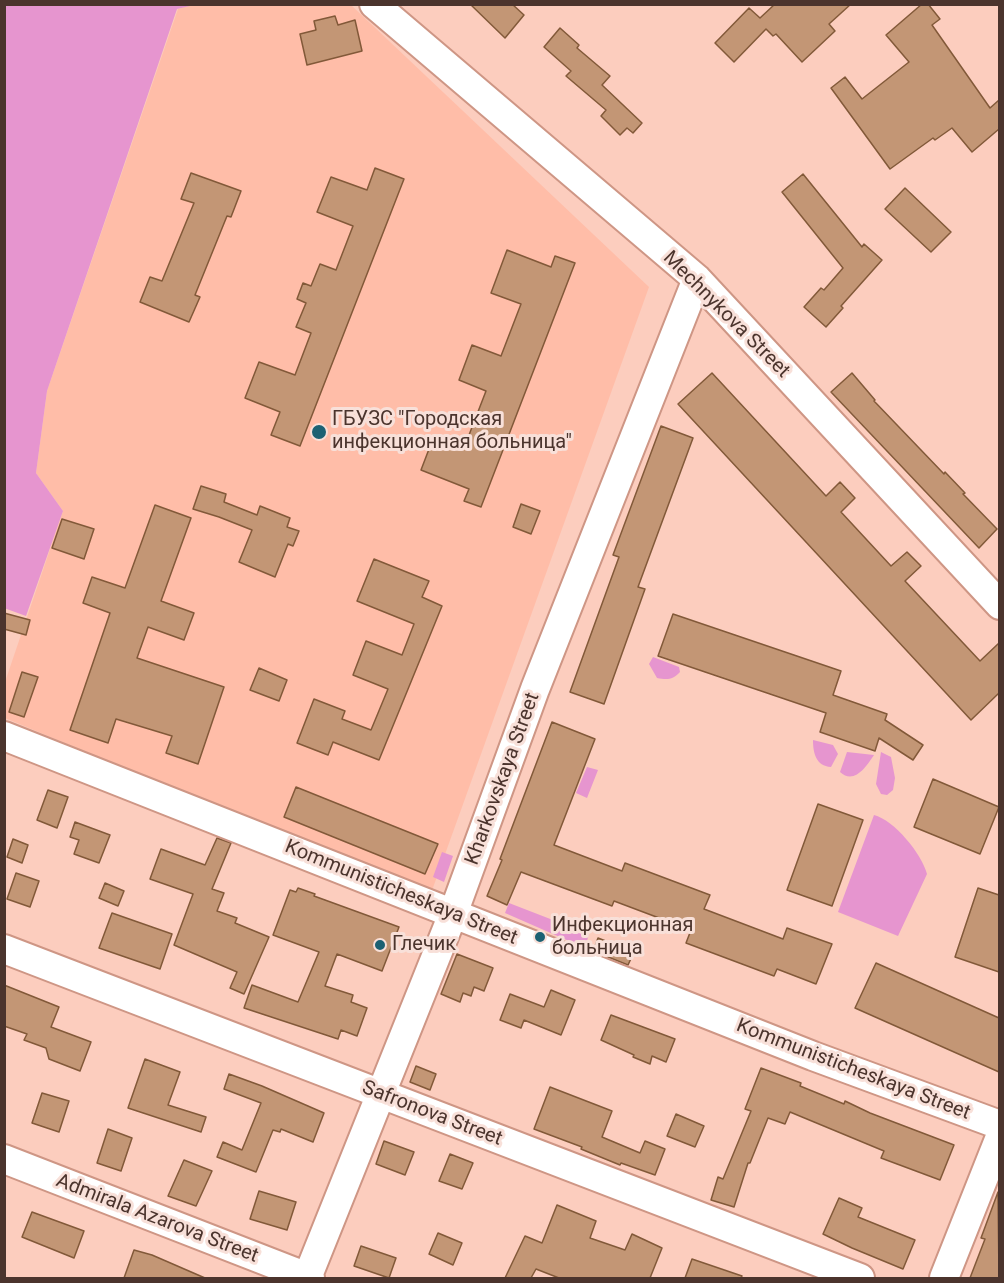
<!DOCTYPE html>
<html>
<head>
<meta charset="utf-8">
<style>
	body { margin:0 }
	#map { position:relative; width:1004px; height:1283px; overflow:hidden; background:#fccdbe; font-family:Roboto,sans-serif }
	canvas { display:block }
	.frame { position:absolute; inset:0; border:6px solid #4b342d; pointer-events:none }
</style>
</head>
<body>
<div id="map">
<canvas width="1004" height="1283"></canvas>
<div class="frame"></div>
</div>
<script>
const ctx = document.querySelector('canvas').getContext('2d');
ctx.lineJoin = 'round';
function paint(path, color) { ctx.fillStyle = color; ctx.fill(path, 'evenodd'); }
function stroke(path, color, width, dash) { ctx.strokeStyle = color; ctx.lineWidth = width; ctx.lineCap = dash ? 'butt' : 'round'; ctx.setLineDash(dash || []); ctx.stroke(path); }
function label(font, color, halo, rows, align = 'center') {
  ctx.font = font + ' Roboto,sans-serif'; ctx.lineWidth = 6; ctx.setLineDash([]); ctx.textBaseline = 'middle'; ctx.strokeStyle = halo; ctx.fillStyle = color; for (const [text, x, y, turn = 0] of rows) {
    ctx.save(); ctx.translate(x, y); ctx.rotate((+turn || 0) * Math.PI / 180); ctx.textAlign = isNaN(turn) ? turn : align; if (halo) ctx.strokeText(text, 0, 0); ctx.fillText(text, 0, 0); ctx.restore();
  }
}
paint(new Path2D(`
	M194 4 351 5 649 287 430 896 5 718V682L63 511 36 473 47 391 178 9Z`), '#ffbda8');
paint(new Path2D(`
	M4 5H194L177 9 47 391 36 473 63 511 26 616 4 608Z
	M653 657 679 667 680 672C673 680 667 680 657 678L649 664Z
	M813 740 833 745 838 754 831 767C816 766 813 753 813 740Z
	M847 752 874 755C866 767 854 785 840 772Z
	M881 752 891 757 895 778 893 790 887 795 881 794 876 784Z
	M587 767 598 770 587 798 576 793Z
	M874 815C894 820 922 854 927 874L898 936 838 912Z
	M442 852 453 856 444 882 433 877Z
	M509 903 589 934 585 948 505 913Z`), '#e695cf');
const building = new Path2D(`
	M470 4H512L524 15 505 38Z
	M775 4H851L829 24 835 31 802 62 776 34 773 36 766 29 734 62 715 43 749 8 760 18Z
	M922 4H928L940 19 932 25 990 108 999 100V129L972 152 952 128 935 140 933 138 890 169 831 88 845 77 862 99 909 62 886 35Z
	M335 16 338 25 355 20 362 51 307 65 300 34 316 30 314 21Z
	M560 28 579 45 577 48 610 76 602 85 642 123 633 133 627 128 620 135 601 116 606 110 566 76 571 71 544 47Z
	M375 168 404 179 300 446 271 435 280 412 245 398 259 362 295 375 311 333 296 327 306 303 297 299 303 283 311 286 320 264 336 270 353 226 317 212 331 177 367 190Z
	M191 173 241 191 231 217 227 216 195 295 200 297 189 322 140 302 150 277 162 281 194 203 181 199Z
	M803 174 862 247 864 244 882 260 841 306 843 308 826 327 804 307 821 288 824 290 843 268 782 192Z
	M905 188 951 232 931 252 885 209Z
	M507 250 551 267 555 256 575 263 481 507 464 501 469 489 421 470 434 436 464 448 486 391 459 380 472 345 501 356 521 304 491 293Z
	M712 373 826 496 840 482 855 498 841 512 891 566 907 552 921 566 905 581 980 661 999 643V693L971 720 678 404Z
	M852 373 875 400 874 401 944 474 945 472 965 493 963 494 997 529 979 548 831 392Z
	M661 426 693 438 638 587 645 589 604 704 570 692 619 557 613 555Z
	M201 486 226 494 224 502 257 515 260 506 290 518 287 527 299 531 293 546 288 544 275 577 239 562 252 530 219 517 193 509Z
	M521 504 540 511 531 534 513 527Z
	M155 505 191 518 161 601 194 613 184 640 148 627 137 658 224 687 198 764 166 753 172 736 116 719 108 743 70 730 110 613 83 603 92 577 125 588Z
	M62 519 94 529 84 559 52 548Z
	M374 559 429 581 422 597 442 606 379 760 333 742 328 755 297 743 314 699 345 711 342 719 371 730 388 689 353 675 366 641 402 655 414 624 357 601Z
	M4 613 30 620 26 635 4 629Z
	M673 614 841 671 833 695 887 714 885 720 923 745 913 760 879 738 875 751 820 732 826 713 658 656Z
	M259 668 287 680 279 701 250 690Z
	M22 672 38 677 24 717 9 712Z
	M552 722 595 739 554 845 622 871 625 863 710 895 704 909 783 939 787 928 832 944 816 984 777 969 774 976 686 943 691 930 614 901 612 906 521 872 507 905 487 896 502 860 500 859Z
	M933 779 999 807 980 854 914 827Z
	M296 787 438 844 425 874 284 817Z
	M48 790 68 797 57 828 37 820Z
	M818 804 863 820 832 906 787 890Z
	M75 822 110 835 99 863 74 854 79 840 70 837Z
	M217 838 231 843 212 889 224 893 217 911 237 918 235 923 269 937 244 994 230 988 237 972 174 945 193 894 150 879 161 849 205 865Z
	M13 839 28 845 22 863 7 857Z
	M16 873 39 881 30 907 7 899Z
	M105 883 124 891 118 906 99 898Z
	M298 888 315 894 314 896 399 927 382 971 337 954 325 986 353 995 351 1002 367 1008 357 1036 341 1030 338 1039 244 1008 252 985 298 1002 319 952 273 935 290 890 296 892Z
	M978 888 999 895V972L955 957Z
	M112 913 172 934 160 969 99 948Z
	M598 938 634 952 628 965 593 951Z
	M457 954 493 968 484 991 474 987 471 996 463 993 460 1002 441 994Z
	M876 963 999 1018V1072L855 1008Z
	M4 985 59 1007 51 1027 91 1042 80 1071 49 1059 46 1048 24 1040 27 1034 4 1026Z
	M551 990 575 1000 561 1035 524 1020 521 1028 500 1020 510 994 544 1007Z
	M611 1015 675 1039 666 1062 652 1056 650 1064 633 1057 634 1055 601 1040Z
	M145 1059 180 1072 168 1105 206 1117 201 1132 128 1108Z
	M416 1066 436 1074 430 1090 410 1082Z
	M761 1068 801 1083 800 1086 844 1104 845 1101 870 1113 954 1145 940 1180 881 1158 884 1151 790 1112 785 1124 768 1118 750 1163H748L734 1207 711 1200 718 1177 723 1179 751 1111 745 1109Z
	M229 1074 262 1086 324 1113 313 1142 281 1129 280 1132 273 1130 256 1172 217 1157 223 1142 242 1150 261 1103 224 1089Z
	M550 1087 612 1111 602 1137 640 1153 645 1141 665 1149 655 1175 621 1163 620 1165 581 1149 582 1147 534 1129Z
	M42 1093 69 1101 59 1132 32 1123Z
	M676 1114 704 1126 695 1147 667 1136Z
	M108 1129 132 1138 121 1171 97 1163Z
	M384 1141 414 1152 405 1175 376 1164Z
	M450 1154 473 1163 462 1189 439 1181Z
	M184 1160 212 1171 196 1206 168 1196Z
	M259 1191 296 1202 287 1230 250 1219Z
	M998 1192 999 1278H970L985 1239 981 1238Z
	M839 1198 862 1208 858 1217 915 1240 903 1269 852 1248 823 1234Z
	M557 1205 596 1221 590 1238 625 1250 632 1234 662 1248 650 1278H559L536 1269 531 1278H505L525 1236 542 1243Z
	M32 1212 84 1231 74 1258 22 1237Z
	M438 1233 462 1243 453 1265 429 1254Z
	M361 1246 396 1258 389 1278 354 1266Z
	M134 1250 152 1255 205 1278H124Z
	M692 1259 742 1276 741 1278H685Z`);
paint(building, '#c39675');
stroke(building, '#825939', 1.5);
const minor = new Path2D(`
	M374 4 697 279 1000 605
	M4 736 813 1056 1000 1125
	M4 949 860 1278
	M4 1159 310 1278
	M307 1278 453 914 535 689 697 279
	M944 1278 1000 1137`);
stroke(minor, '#ce9685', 32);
stroke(minor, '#fff', 28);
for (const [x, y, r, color] of [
	[319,432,8,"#1c6173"],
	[540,937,6,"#1c6173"],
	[380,945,6,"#1c6173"]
]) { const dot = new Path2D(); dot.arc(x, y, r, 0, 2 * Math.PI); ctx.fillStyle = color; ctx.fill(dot); stroke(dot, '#f8e0d9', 2); }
label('20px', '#4b342d', '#f8e0d9', [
	["Mechnykova Street",726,315,45],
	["Kharkovskaya Street",503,779,-70],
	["Kommunisticheskaya Street",401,893,22],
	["Kommunisticheskaya Street",853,1070,21],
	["Safronova Street",432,1114,21],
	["Admirala Azarova Street",157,1219,21]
]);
label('20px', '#4b342d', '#f8e0d9', [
	["ГБУЗС \"Городская",332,420],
	["инфекционная больница\"",332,443],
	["Инфекционная",552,926],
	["больница",552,949],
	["Глечик",392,945]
], 'left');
</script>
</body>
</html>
